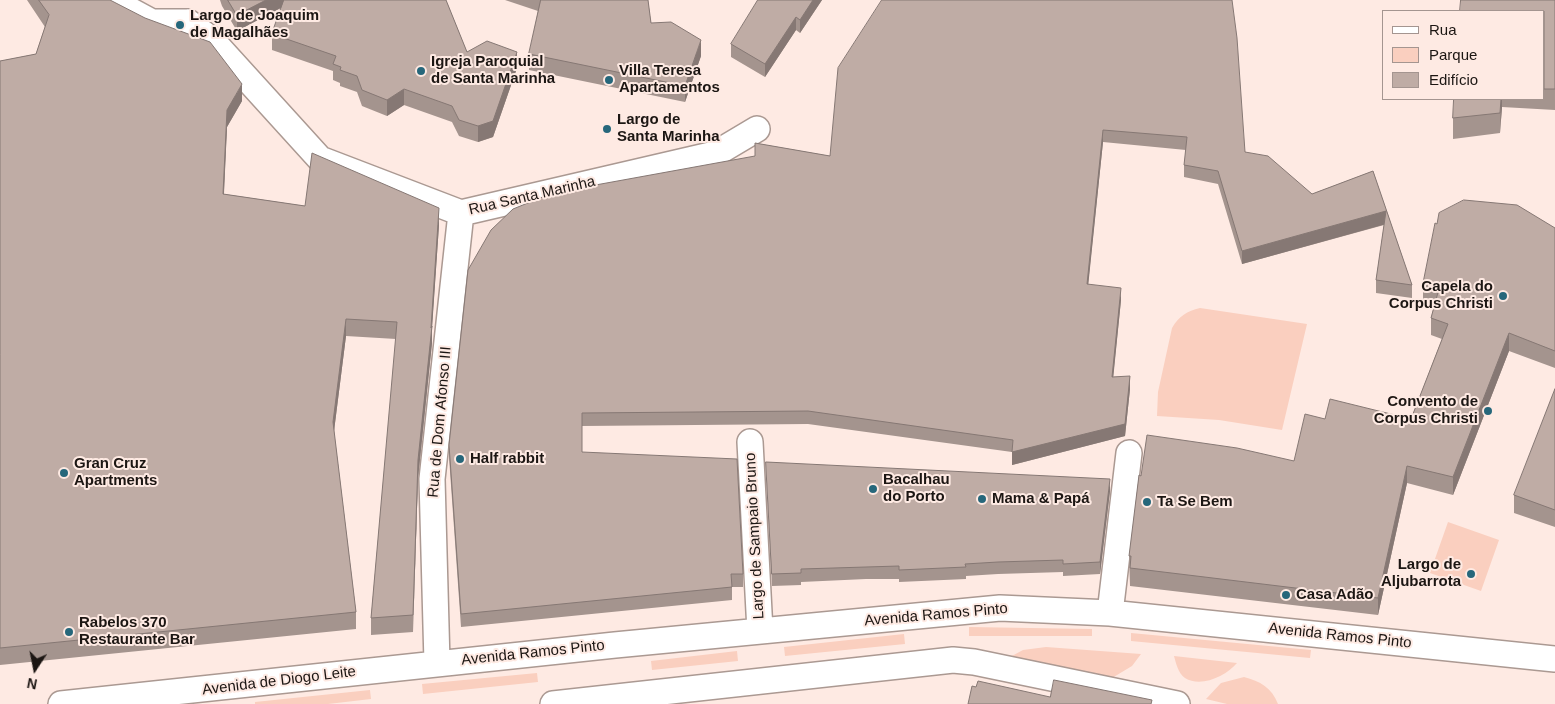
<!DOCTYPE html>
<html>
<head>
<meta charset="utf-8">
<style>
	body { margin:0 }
	#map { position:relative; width:1555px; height:704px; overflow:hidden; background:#feeae3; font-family:Helvetica,sans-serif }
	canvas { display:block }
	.legend { position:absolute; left:1382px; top:10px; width:162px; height:90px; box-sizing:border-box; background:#feeae3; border:1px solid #a49590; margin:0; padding:6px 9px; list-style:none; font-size:15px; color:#1c1613 }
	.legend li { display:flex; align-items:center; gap:10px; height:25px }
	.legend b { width:25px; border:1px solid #a49590 }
	.north { position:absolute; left:10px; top:644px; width:50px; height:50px; -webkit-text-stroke:4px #feeae3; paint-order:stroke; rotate:191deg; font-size:14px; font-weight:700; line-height:20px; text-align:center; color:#1c1613 }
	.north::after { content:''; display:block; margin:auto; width:18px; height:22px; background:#1c1613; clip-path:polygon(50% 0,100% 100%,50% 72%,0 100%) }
</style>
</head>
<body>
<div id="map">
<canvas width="1555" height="704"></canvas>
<ul class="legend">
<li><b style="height:6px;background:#fff"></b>Rua</li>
<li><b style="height:14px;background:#facfbf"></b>Parque</li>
<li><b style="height:14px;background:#bfaca5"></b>Edifício</li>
</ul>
<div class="north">N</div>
</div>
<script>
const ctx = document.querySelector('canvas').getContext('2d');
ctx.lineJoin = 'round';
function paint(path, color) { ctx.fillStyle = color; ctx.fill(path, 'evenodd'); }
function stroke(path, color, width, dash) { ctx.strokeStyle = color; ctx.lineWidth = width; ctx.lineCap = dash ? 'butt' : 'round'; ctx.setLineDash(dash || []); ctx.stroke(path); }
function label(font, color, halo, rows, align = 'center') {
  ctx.font = font + ' Helvetica,sans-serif'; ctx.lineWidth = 4; ctx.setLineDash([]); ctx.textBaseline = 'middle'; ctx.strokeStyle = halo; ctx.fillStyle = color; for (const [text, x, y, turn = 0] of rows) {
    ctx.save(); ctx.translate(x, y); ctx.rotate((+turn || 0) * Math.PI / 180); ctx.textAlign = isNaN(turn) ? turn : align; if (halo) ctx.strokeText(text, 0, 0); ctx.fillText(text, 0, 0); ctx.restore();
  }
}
paint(new Path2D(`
	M1200 308 1307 324 1282 430 1219 420 1157 416 1158 392 1172 328C1179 316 1187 311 1200 308Z
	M1448 522 1499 540 1481 591 1430 573Z
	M969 627 1092 629V636H969Z
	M1131 633 1311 650 1310 658 1131 641Z
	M904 634 905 644 785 656 784 647Z
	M1046 647 1141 654 1132 666 1112 678 1010 657 1023 650Z
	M737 651 738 661 652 670 651 661Z
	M1174 656 1237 663C1226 676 1201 688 1185 678 1178 673 1176 663 1174 656Z
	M537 673 538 682 423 694 422 684Z
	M1244 677C1260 681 1272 688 1278 704H1227L1206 699 1221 683Z
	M370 690 371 699 328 704H255V702Z`), '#facfbf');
const street = new Path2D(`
	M111 0 152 22H188
	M188 22 211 39 320 159 461 213 715 154 757 129
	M750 442 760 631
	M1110 613 1129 453
	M437 663 432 479 461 213
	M61 704 615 645 1000 608 1110 613 1555 659
	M553 704 953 660 974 662 1177 704`);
stroke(street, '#ab9992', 28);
stroke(street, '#fff', 25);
paint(new Path2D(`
	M27 0H110L242 101 227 127 224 194 305 206 439 225 432 326V343L418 478 413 632 371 635V618L396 339 346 336 334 431 356 612V629L0 665V61L36 54 45 27Z
	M220 0H446L467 52 517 68 493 137 478 142 459 136 452 122 404 105 387 116 362 106 357 92 340 86V83L333 80V71L272 50V34L281 8 237 31 222 6Z
	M505 0H648L651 23 701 56 685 102 529 70V54L538 11Z
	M758 0H822L800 33 796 30 765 77 731 57V44Z
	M882 0 1245 152 1312 194 1373 171 1412 285V298L1376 293V280L1384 225 1242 264 1218 184 1184 177V165L1186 150 1103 142 1088 284 1121 300 1113 377 1130 389 1125 436 1012 465V452L808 424 582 426V452L743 574V587H732V600L461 627 449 457V445L755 156V143L830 156Z
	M1555 0V110L1502 107 1500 133 1453 139V118L1454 99H1544V11Z
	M1555 228V368L1509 351 1453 495 1407 483 1378 615 1130 586 1129 556 1294 461 1325 419H1411L1442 339 1431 335V318L1435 302 1423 300V283Z
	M1555 389V527L1514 513V495Z
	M766 462 1110 491 1100 574 1063 576V572L998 574 966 576V579L899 582V579H866L801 582V585L772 586Z`), '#a4948e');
paint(new Path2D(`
	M266 0H288V4L237 31V15Z
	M813 0H822L800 33V20Z
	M796 17V30L765 77V64Z
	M701 40V56L685 102V86Z
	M517 52V68L493 137 478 142V126Z
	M242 84V101L227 127 223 211V194L227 110Z
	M404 89V105L387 116V100Z
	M1501 99H1502V107L1500 133Z
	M1103 130V142L1087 297V284Z
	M439 208V225L432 329V326V343L418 478 413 632 418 460 431 328Z
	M1386 211V224L1242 264V251Z
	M1121 288V300L1112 390V377Z
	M346 319V336L333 439V422Z
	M1509 333V351L1453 495V477Z
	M1130 376V389L1125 436 1012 465V452Z
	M1407 466V483L1378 615V598Z
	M1110 479V491L1100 574V562Z`), '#867874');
const building = new Path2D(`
	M39 0H110L145 18 210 42 242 84 227 110 223 194 305 206 312 153 439 208 431 328 432 326 418 460 413 615 371 618 397 322 346 319 333 422 356 612 0 648V61L36 54 49 15Z
	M228 0H266L237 15Z
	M284 0H446L467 52 487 41 517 52 493 121 478 126 459 120 452 106 404 89 387 100 362 90 357 76 340 70 341 67 333 64 336 56 272 34Z
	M541 0H648L651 23 671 22 701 40 685 86 529 54Z
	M758 0H813L800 20 796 17 765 64 731 44Z
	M882 0H1232L1237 38 1245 152 1268 156 1312 194 1373 171 1412 285 1376 280 1386 211 1242 251 1218 171 1184 165 1187 137 1103 130 1087 284 1121 288 1112 377 1130 376 1125 424 1012 452 1013 440 808 411 582 413V452L737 459 743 574H731L732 587 461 614 449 445 468 270 491 230 513 209 550 194 568 190 755 156V143L830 156 838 68Z
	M1461 0H1555V89H1544V11H1460Z
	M1454 99H1501L1500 113 1453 118Z
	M1464 200 1517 205 1555 228V351L1509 333 1453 477 1407 466 1378 598 1130 568 1131 556H1129L1139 475 1141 476 1147 435 1237 448 1294 461 1305 414 1325 419 1330 399 1411 419 1448 324 1431 318 1440 285 1423 283 1435 223 1437 224 1439 213Z
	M1555 389V510L1514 495Z
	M766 462 1110 479 1100 562 1063 564V560L998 562 965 564 966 567 899 570V566L866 567 801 569V573L772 574Z
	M1054 680 1152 700 1151 704H968L972 686 976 687 978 681 1050 697Z`);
paint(building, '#bfaca5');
stroke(building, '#867874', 1);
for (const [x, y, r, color] of [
	[180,25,5,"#26677b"],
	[421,71,5,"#26677b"],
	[609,80,5,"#26677b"],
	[607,129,5,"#26677b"],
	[1503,296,5,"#26677b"],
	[1488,411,5,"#26677b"],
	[460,459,5,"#26677b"],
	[64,473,5,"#26677b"],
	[873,489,5,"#26677b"],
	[982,499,5,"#26677b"],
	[1147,502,5,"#26677b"],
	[1471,574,5,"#26677b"],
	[1286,595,5,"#26677b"],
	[69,632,5,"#26677b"]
]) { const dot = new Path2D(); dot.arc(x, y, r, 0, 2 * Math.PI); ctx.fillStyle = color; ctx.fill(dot); stroke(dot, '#feeae3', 2); }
label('bold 15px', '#1c1613', '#feeae3', [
	["Largo de Joaquim",190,16],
	["de Magalhães",190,33],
	["Igreja Paroquial",431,62],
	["de Santa Marinha",431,79],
	["Villa Teresa",619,71],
	["Apartamentos",619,88],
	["Largo de",617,120],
	["Santa Marinha",617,137],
	["Capela do",1493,287,"right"],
	["Corpus Christi",1493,304,"right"],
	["Convento de",1478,402,"right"],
	["Corpus Christi",1478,419,"right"],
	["Half rabbit",470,459],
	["Gran Cruz",74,464],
	["Apartments",74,481],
	["Bacalhau",883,480],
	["do Porto",883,497],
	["Mama & Papá",992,499],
	["Ta Se Bem",1157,502],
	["Largo de",1461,565,"right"],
	["Aljubarrota",1461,582,"right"],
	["Casa Adão",1296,595],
	["Rabelos 370",79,623],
	["Restaurante Bar",79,640]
], 'left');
label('15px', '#1c1613', '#feeae3', [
	["Rua Santa Marinha",532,196,-13],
	["Rua de Dom Afonso III",440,422,-85],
	["Largo de Sampaio Bruno",755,536,-93],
	["Avenida Ramos Pinto",936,615,-5],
	["Avenida Ramos Pinto",1340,636,6],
	["Avenida Ramos Pinto",533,653,-6],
	["Avenida de Diogo Leite",279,681,-7]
]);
</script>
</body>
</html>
